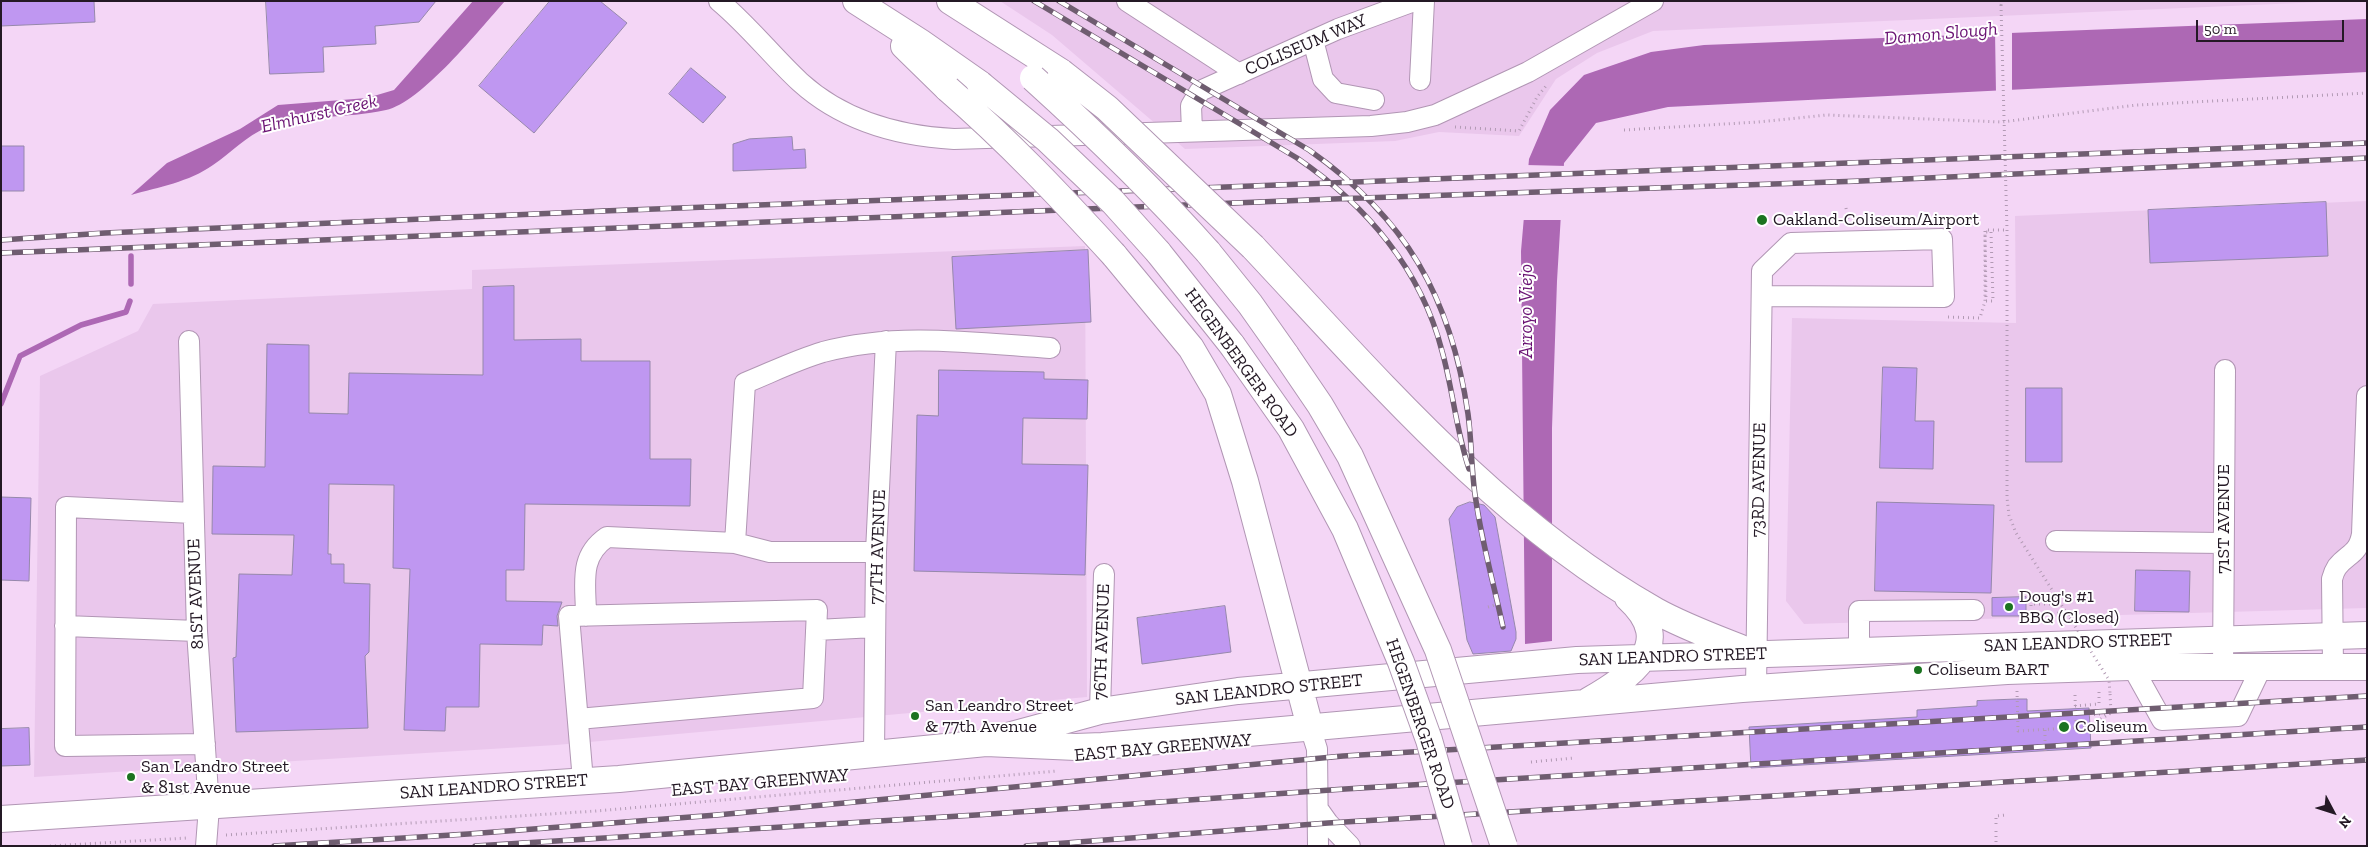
<!DOCTYPE html>
<html>
<head>
<meta charset="utf-8">
<style>
	body { margin:0 }
	#map { position:relative; width:2368px; height:847px; overflow:hidden; background:#f4d6f6; font-family:"Zilla Slab",serif }
	canvas { display:block }
	.frame { position:absolute; inset:0; border:2px solid #241925; pointer-events:none }
	.north { position:absolute; left:2308px; top:787px; width:50px; height:50px; -webkit-text-stroke:4px #fff; paint-order:stroke; rotate:130deg; font-size:14px; font-weight:700; line-height:20px; text-align:center; color:#241925 }
	.north::after { content:''; display:block; margin:auto; width:18px; height:22px; background:#241925; clip-path:polygon(50% 0,100% 100%,50% 72%,0 100%) }
	.scale { position:absolute; left:2196px; top:20px; width:148px; height:22px; box-sizing:border-box; border:2px solid #241925; border-top:0; padding-left:6px; font-size:15px; line-height:18px; white-space:nowrap; color:#241925; -webkit-text-stroke:4px #fff; paint-order:stroke }
</style>
</head>
<body>
<div id="map">
<canvas width="2368" height="847"></canvas>
<div class="frame"></div>
<div class="north">N</div>
<div class="scale">50 m</div>
</div>
<script>
const ctx = document.querySelector('canvas').getContext('2d');
ctx.lineJoin = 'round';
function paint(path, color) { ctx.fillStyle = color; ctx.fill(path, 'evenodd'); }
function stroke(path, color, width, dash) { ctx.strokeStyle = color; ctx.lineWidth = width; ctx.lineCap = dash ? 'butt' : 'round'; ctx.setLineDash(dash || []); ctx.stroke(path); }
function label(font, color, halo, rows, align = 'center') {
  ctx.font = font + ' "Zilla Slab",serif'; ctx.lineWidth = 4; ctx.setLineDash([]); ctx.textBaseline = 'middle'; ctx.strokeStyle = halo; ctx.fillStyle = color; for (const [text, x, y, turn = 0] of rows) {
    ctx.save(); ctx.translate(x, y); ctx.rotate((+turn || 0) * Math.PI / 180); ctx.textAlign = isNaN(turn) ? turn : align; if (halo) ctx.strokeText(text, 0, 0); ctx.fillText(text, 0, 0); ctx.restore();
  }
}
paint(new Path2D(`
	M1000 1H2345L1653 31 1597 53 1556 79 1519 136 1439 132 1395 141 1185 149 1052 35Z
	M2367 201V608L1804 624 1786 601 1792 318 2016 323 2015 216Z
	M1085 246 1087 697 556 745 34 777 40 376 138 331 153 304 472 289V270Z`), '#eac7ec');
paint(new Path2D(`
	M473 1H505C480 29 421 103 386 110 346 119 304 114 266 128 247 135 230 154 213 165 189 182 159 187 131 195L167 163 240 129 278 105 367 98 394 90Z
	M2367 19V72L1668 107 1596 123 1564 163 1557 281 1552 428V641L1525 644 1521 251 1529 159 1550 110 1584 75 1651 52 1704 45Z`), '#ad68b4');
paint(new Path2D(`
	M2012 30V93L1996 94 1995 31Z
	M1526 165 1567 166 1563 220H1521Z`), '#f4d6f6');
stroke(new Path2D(`
	M131 284V256
	M1 404 20 356 81 325 126 312 130 301`), '#ad68b4', 5.5);
const building = new Path2D(`
	M1 1H94L95 22 1 26Z
	M266 1H436L419 22 375 26 376 44 323 47 324 72 270 74Z
	M550 1H600L627 23 534 133 479 86Z
	M691 68 726 97 703 123 669 94Z
	M792 137 793 150 805 149 806 168 733 171V144L749 139Z
	M1 146H24V191H1Z
	M2326 202 2328 256 2150 263 2148 210Z
	M1088 250 1091 322 956 329 952 257Z
	M514 286V340L581 339V361H650V459H691L690 506 525 504 524 570H506V601L562 602 557 616 558 626 543 625 542 645 480 644 479 707H446L445 731 404 730 410 569 393 568 394 485 329 484 328 554H331V564H344V583L370 584 369 652 365 656 368 728 236 732 233 658 236 657 239 574 292 575 294 535 212 534 213 466 265 467 267 344 309 345V413L348 414 349 373 483 375V287Z
	M1883 367 1917 368 1915 421H1934L1933 469 1880 468Z
	M939 370 1044 372V379L1088 380 1087 419 1023 418 1022 464 1088 465 1085 575 914 571 917 415 938 416Z
	M2026 388H2062V462H2026Z
	M1 497 31 498 29 581 1 580Z
	M1470 502 1484 505 1495 517 1516 632V639L1511 651 1473 654 1467 640 1449 519 1457 507Z
	M1877 502 1994 505 1991 593 1875 591Z
	M2136 570 2190 571 2189 612 2135 611Z
	M2026 597V616H1992V598Z
	M1225 606 1231 652 1142 664 1137 618Z
	M2017 699H2027V711L2089 708 2091 748 1751 768 1749 727 1917 717V710L1977 706V701Z
	M29 728 30 765 1 766V729Z`);
paint(building, '#bf97f1');
stroke(building, '#9688ab', 1);
const minor = new Path2D(`
	M719 1C749 26 772 56 800 82 843 121 898 136 954 139L1371 126 1407 122 1435 115 1528 72 1653 1
	M1127 1 1239 74
	M1313 40 1323 79 1336 93 1374 100
	M1420 80 1424 1
	M1192 131 1191 106 1200 91 1338 29 1414 1
	M189 341 197 631 209 807 206 846
	M193 513 66 507 65 746 205 744
	M2056 541 2223 543
	M876 552H770L735 543 745 383C770 373 796 360 823 352 897 332 975 343 1050 348
	M586 616C586 584 578 557 607 537L735 543
	M65 626 197 631
	M816 630 875 627
	M1859 650V611L1974 610
	M2333 667 2332 579C2333 575 2335 570 2337 567 2348 553 2358 555 2362 534L2367 396
	M2133 668 2162 720 2238 716 2261 668
	M2223 668 2225 370
	M1756 688 1762 271 1791 243 1942 239 1944 297 1762 296
	M1100 711 1104 574
	M578 719 813 698 817 610 569 616 583 781
	M1310 727 1317 749 1318 846
	M874 754 876 552 886 341
	M1318 809 1328 823 1350 846`);
const major = new Path2D(`
	M856 1 920 42 980 84
	M950 1 1061 72
	M904 46 948 89
	M1253 247C1377 379 1497 521 1656 611 1685 627 1716 638 1746 650
	M1158 252 1232 345
	M1208 252 1250 304 1286 355
	M1114 255 1191 348 1218 394 1245 481 1310 727
	M1588 701C1630 677 1679 645 1628 598
	M1004 737 1100 711 1238 691 1577 660 2367 635
	M1 819 619 779 986 743 1076 747 1102 746 1742 689 2007 671 2129 667H2367`);
stroke(minor, '#b196b4', 22);
stroke(major, '#b196b4', 28);
stroke(new Path2D(`
	M2001 5 2002 1
	M1455 127 1519 131 1537 97 1546 86
	M1624 130 1758 122 1827 115 2002 122 2137 105 2367 93
	M1846 208 1849 224
	M1948 317 1980 318 1985 301V232H1991
	M2060 604H2031V614L2070 613V619
	M1488 607 1498 604
	M2017 691 2018 731 2087 727 2111 713
	M2075 695 2076 728
	M2075 706 2099 704V690
	M2089 715 2111 713 2110 693
	M2045 751V730
	M1531 762 1574 758
	M1996 824V816L2006 815
	M1996 831V846
	M226 835 596 811 1057 771
	M50 846 187 838`), '#b29ab4', 3, [1, 4]);
stroke(minor, '#fff', 20);
stroke(major, '#fff', 26);
const rail = new Path2D(`
	M1034 1 1297 158C1366 205 1421 269 1442 351 1453 390 1456 430 1469 469
	M1059 1 1309 150C1406 218 1451 297 1468 414 1472 443 1471 472 1476 501 1482 543 1494 585 1503 627
	M1 240 105 233 603 211 2367 143
	M1 253 1333 199 1861 181 2367 158
	M274 846 468 834 717 815 1343 756 2367 696
	M475 846 976 815 1345 789 2367 727
	M1026 846 1328 823 2367 760`);
stroke(rail, '#6f5d70', 5.5);
stroke(rail, '#fff', 4, [11]);
const majorBridge = new Path2D(`
	M1061 72 1107 108 1253 247
	M1033 78C1095 134 1153 190 1208 252
	M980 84 1048 140 1113 202 1158 252
	M948 89C1009 142 1060 196 1114 255
	M1232 345 1291 429 1345 529 1401 662 1429 740 1459 846
	M1286 355 1320 405 1350 456 1438 650 1504 846`);
stroke(majorBridge, '#b196b4', 28, []);
stroke(new Path2D(`
	M2001 5 2007 230V498L2009 515 2016 533 2109 680 2110 693
	M1991 232 1993 301H1986L1985 230H2007`), '#b29ab4', 3, [1, 4]);
stroke(majorBridge, '#fff', 26);
for (const [x, y, r, color] of [
	[1762,220,6,"#1b7320"],
	[2009,607,5,"#1b7320"],
	[1918,670,5,"#1b7320"],
	[915,716,5,"#1b7320"],
	[2064,727,6,"#1b7320"],
	[131,777,5,"#1b7320"]
]) { const dot = new Path2D(); dot.arc(x, y, r, 0, 2 * Math.PI); ctx.fillStyle = color; ctx.fill(dot); stroke(dot, '#fff', 2); }
label('18px', '#241925', '#fff', [
	["COLISEUM WAY",1306,45,-23],
	["HEGENBERGER ROAD",1241,363,54],
	["73RD AVENUE",1759,480,-89],
	["71ST AVENUE",2224,519,-90],
	["77TH AVENUE",878,547,-88],
	["81ST AVENUE",196,594,-92],
	["76TH AVENUE",1102,642,-88],
	["SAN LEANDRO STREET",2078,643,-2],
	["SAN LEANDRO STREET",1673,657,-2],
	["SAN LEANDRO STREET",1269,690,-6],
	["HEGENBERGER ROAD",1420,724,71],
	["EAST BAY GREENWAY",1163,748,-5],
	["EAST BAY GREENWAY",760,783,-5],
	["SAN LEANDRO STREET",494,787,-4]
]);
label('18px', '#241925', '#fff', [
	["Oakland-Coliseum/Airport",1773,220],
	["Doug's #1",2019,597],
	["BBQ (Closed)",2019,618],
	["Coliseum BART",1928,670],
	["San Leandro Street",925,706],
	["& 77th Avenue",925,727],
	["Coliseum",2075,727],
	["San Leandro Street",141,767],
	["& 81st Avenue",141,788]
], 'left');
label('italic 19px', '#6a1273', '#fff', [
	["Damon Slough",1941,34,-5],
	["Elmhurst Creek",319,114,-13],
	["Arroyo Viejo",1527,311,-90]
]);
</script>
</body>
</html>
